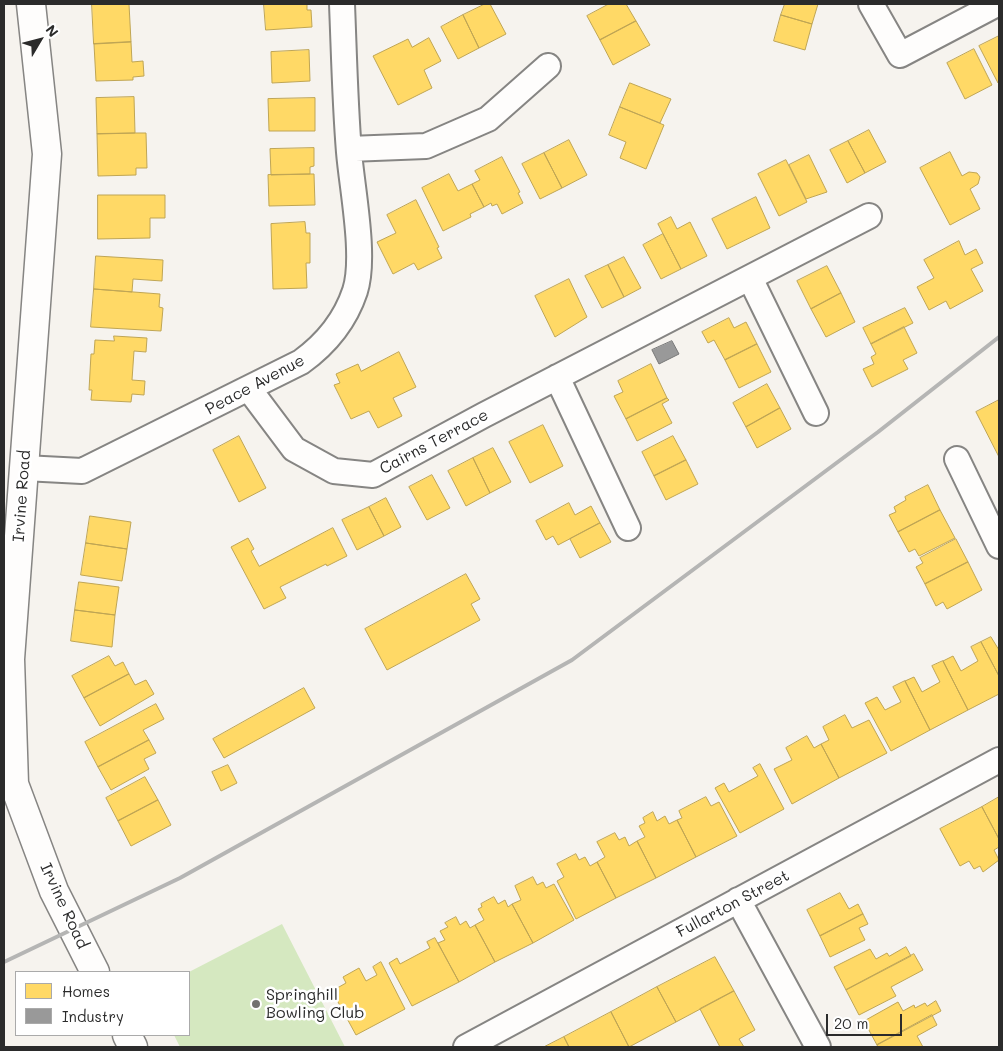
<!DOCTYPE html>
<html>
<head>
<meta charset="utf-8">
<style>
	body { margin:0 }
	#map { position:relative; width:1003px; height:1051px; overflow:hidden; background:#f6f3ee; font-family:Mali,sans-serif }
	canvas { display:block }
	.frame { position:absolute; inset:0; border:5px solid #2b2b2b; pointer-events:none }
	.legend { position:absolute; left:15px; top:971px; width:175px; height:65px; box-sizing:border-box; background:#fff; border:1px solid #aaa; margin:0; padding:6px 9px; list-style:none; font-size:15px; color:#2b2b2b }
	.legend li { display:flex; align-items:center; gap:10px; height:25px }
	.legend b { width:25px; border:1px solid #aaa }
	.north { position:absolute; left:15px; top:15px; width:50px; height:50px; -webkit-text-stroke:4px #fff; paint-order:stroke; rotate:53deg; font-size:14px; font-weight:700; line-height:20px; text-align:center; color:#2b2b2b }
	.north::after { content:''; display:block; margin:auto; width:18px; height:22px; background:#2b2b2b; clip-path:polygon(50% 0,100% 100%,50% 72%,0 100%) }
	.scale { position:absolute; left:826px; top:1014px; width:76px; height:22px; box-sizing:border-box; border:2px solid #2b2b2b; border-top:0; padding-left:6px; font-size:15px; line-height:18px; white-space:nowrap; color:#2b2b2b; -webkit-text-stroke:4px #fff; paint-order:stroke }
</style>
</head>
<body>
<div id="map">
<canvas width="1003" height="1051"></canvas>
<div class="frame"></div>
<ul class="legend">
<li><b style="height:14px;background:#ffd966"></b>Homes</li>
<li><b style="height:14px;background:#999"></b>Industry</li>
</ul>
<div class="north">N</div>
<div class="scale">20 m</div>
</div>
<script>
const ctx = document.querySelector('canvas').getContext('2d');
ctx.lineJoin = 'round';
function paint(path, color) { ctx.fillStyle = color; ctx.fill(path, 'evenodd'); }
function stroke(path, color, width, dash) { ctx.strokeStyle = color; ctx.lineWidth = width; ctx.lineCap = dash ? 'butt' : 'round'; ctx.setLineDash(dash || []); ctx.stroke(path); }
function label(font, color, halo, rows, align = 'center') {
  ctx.font = font + ' Mali,sans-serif'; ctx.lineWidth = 5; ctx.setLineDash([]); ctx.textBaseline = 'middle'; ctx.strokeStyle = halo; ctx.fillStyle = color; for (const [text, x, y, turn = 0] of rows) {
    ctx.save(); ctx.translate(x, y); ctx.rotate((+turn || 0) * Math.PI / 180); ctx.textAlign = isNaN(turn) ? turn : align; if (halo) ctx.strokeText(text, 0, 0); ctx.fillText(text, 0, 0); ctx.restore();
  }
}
paint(new Path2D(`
	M282 924 345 1047H180L174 1035H189V972Z`), '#d5e8c0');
const homes = new Path2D(`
	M92 4H129L131 42 94 44Z
	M264 4H307V10H311L312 27 266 30Z
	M485 4H490L506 34 479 48 463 15Z
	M609 4H626L636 21 600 40 587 16Z
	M785 4H818L812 24 781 15Z
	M463 15 479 48 458 59 441 27Z
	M781 15 812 24 805 50 774 41Z
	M636 21 650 45 613 65 600 40Z
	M999 36V82L998 83 979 46Z
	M429 38 441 61 424 70 432 88 398 105 373 56 408 39 412 47Z
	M131 42 132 62 143 61 144 76 133 77V80L96 81 94 44Z
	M974 49 992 85 965 99 947 63Z
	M309 50 310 81 272 83 271 52Z
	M630 83 671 99 660 123 620 107Z
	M134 97 135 133 97 134 96 98Z
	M315 98V131H269L268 99Z
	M620 107 664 125 646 169 620 158 626 142 609 135Z
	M869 130 886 162 865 173 848 141Z
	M135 133H146L147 168H136V175L98 176 97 134Z
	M569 140 587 175 562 188 544 153Z
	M848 141 865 173 847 183 830 150Z
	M314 148V166L310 167V174L271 175 270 149Z
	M950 152 962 176 969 172 977 173 980 177 978 184 970 189 980 209 950 225 920 168Z
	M544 153 562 188 540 199 522 164Z
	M809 155 827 192 806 199 789 165Z
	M502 157 520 192 518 193 523 203 502 214 497 204 492 206 491 203 484 207 472 184 480 180 475 171Z
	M786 160 807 202 779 216 758 174Z
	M310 174H314L315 205 269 206 268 175Z
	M449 174 458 191 472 184 484 207 470 214 471 217 443 231 422 188Z
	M98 195H165V218H150V238L98 239Z
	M756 197 770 228 727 249 712 219Z
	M416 200 439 247 437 248 442 258 418 270 414 263 393 274 377 242 396 233 387 215Z
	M671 217 677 229 690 222 707 256 681 269 658 224Z
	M305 222 306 233H310V263H306L307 288 273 289 271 224Z
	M663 234 681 269 661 279 643 245Z
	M959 241 965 255 976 249 983 263 971 269 983 291 950 309 946 301 929 310 917 287 934 278 924 260Z
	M96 256 163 260 162 281 133 279 132 292 94 289Z
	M624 257 641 288 624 297 608 265Z
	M608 265 624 297 602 308 585 276Z
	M827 266 841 293 811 309 797 281Z
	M569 279 587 317 555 337 535 296Z
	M94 289 160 294 159 307 163 308 161 331 91 327Z
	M841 293 855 322 826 337 811 309Z
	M905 308 913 323 871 344 863 328Z
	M729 318 734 328 746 322 757 344 725 360 714 340 708 343 702 332Z
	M904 327 917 353 903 360 908 369 872 387 863 369 874 364 871 357 876 354 871 344Z
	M114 336 147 338 146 352 134 351 132 380 145 381 144 395 132 394 131 402 91 400 92 390H89L91 354H94L95 340 114 341Z
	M757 344 771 372 739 388 725 360Z
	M399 352 416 387 393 398 402 416 378 428 369 411 351 419 334 385 340 383 336 374 358 364 361 371Z
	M651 364 667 398 626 419 614 396 623 392 618 381Z
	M767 384 780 408 746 427 733 403Z
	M667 398 669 400 662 404 672 423 637 441 626 419Z
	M999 400V457L976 412Z
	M780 408 791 429 757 448 746 427Z
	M543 425 563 466 530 483 509 442Z
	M239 436 266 488 239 502 213 450Z
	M673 436 686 460 654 476 642 452Z
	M493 448 511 482 490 493 473 458Z
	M473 458 490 493 466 506 448 471Z
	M686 460 698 484 666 500 654 476Z
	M432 475 450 508 427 520 409 487Z
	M928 485 940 510 898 532 889 515 896 512 894 507 906 500 905 497Z
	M386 498 401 527 384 536 369 507Z
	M569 503 575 515 591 506 600 523 558 545 553 536 546 540 536 521Z
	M369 507 384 536 357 550 342 520Z
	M940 510 955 538 919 556 915 549 909 552 898 532Z
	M90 516 131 522 127 549 86 543Z
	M600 523 611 542 580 558 570 539Z
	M333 528 347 556 327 566 326 564 280 587 286 598 264 609 231 547 248 538 254 549 251 551 259 566Z
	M956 539 968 562 925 584 916 567 923 563 920 558Z
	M86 543 127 549 122 581 81 575Z
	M968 562 982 590 947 609 943 602 936 606 925 584Z
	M466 574 480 599 471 604 480 620 387 670 365 629Z
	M79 582 119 587 115 615 75 610Z
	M75 610 115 615 112 647 71 641Z
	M991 637 999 650V676L981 642Z
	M981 642 999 676V694L968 710 943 661 953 656 961 671 978 661 971 647Z
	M109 656 115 666 123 662 129 674 84 698 72 676Z
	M943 661 968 710 930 730 905 681 914 677 922 692 940 682 932 666Z
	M129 674 135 685 146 680 154 694 100 726 84 698Z
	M905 681 930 730 891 751 865 703 877 697 885 710 901 702 893 687Z
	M304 688 315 708 224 758 213 739Z
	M156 704 164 719 143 730 149 740 98 767 85 742Z
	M845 715 852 728 869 720 887 753 839 778 821 744 829 740 823 727Z
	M807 736 814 748 821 744 839 778 792 804 774 769 792 760 786 748Z
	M149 740 156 753 144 759 149 769 111 790 98 767Z
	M760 764 784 809 740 833 715 788 724 783 729 792 758 776 753 768Z
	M228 765 237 783 221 791 212 772Z
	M145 777 158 800 118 821 106 798Z
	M706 797 711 806 719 802 737 836 696 857 677 820 682 818 679 811Z
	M999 797V839L982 807Z
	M158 800 171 825 131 846 118 821Z
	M982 807 999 839V847L994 850 999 860 983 872 980 866 974 869 969 861 960 866 940 829Z
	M653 812 657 821 665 816 669 824 677 820 696 857 656 878 637 841 645 837 639 826 645 823 643 818Z
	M615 833 619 840 625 837 629 846 637 841 656 878 616 898 597 862 605 857 597 842Z
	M576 854 579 860 585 857 590 866 597 862 616 898 576 919 557 881 564 877 557 864Z
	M533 877 537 885 543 882 546 888 554 884 574 920 533 943 512 904 521 900 515 886Z
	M840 893 849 909 858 904 863 914 820 936 807 910Z
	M494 897 498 904 505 900 508 907 512 904 533 943 495 962 475 925 484 920 478 909 482 907 481 904Z
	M863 914 868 924 859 928 865 940 830 957 820 936Z
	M456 917 460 925 466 921 470 928 475 925 495 962 459 982 438 943 445 940 440 931 448 927 445 923Z
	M435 938 459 982 412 1006 389 963 397 958 400 964 430 948 427 942Z
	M906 947 911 956 846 990 834 967 870 949 876 959 887 953 889 956Z
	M914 954 923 970 891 987 896 996 859 1015 846 990Z
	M715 957 734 991 676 1022 657 987Z
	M381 962 405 1009 356 1035 332 991 346 983 343 977 359 968 366 981 377 975 373 967Z
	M657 987 676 1022 629 1047 611 1012Z
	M734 991 755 1030 739 1039 744 1047H720L700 1009Z
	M936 1001 941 1011 877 1045 864 1021 898 1002 903 1011 914 1005 915 1008 925 1003 927 1006Z
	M611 1012 629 1047H569L564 1037Z
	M932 1015 937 1025 917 1036 923 1047H878L877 1045Z
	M564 1037 569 1047H544Z`);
paint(homes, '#ffd966');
stroke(homes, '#bfa554', 1);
const industry = new Path2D(`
	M672 341 679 354 659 364 652 350Z`);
paint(industry, '#999');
stroke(industry, '#787878', 1);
const minor = new Path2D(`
	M871 4 900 55 997 4
	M349 149 426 146 488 119 548 66
	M750 278 816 413
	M557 377 628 528
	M249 389 294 449 334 471 373 475 484 415 869 216
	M957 459 999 546
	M24 468 82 471 301 362C326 344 345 321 355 291 366 257 352 189 349 152 345 103 344 53 342 4
	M738 900 818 1047
	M466 1047 999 760`);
const secondary = new Path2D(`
	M31 4 47 154 10 659 14 784 54 891 95 972
	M127 1035 133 1047`);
stroke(minor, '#868583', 28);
stroke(secondary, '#868583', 31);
stroke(minor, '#fefdfc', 24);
stroke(secondary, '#fefdfc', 28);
stroke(new Path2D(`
	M4 962 180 878 572 660 878 432 999 337`), '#b5b5b4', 4);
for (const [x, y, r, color] of [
	[256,1004,5,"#72716f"]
]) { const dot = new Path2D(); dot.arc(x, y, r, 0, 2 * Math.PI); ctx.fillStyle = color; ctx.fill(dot); stroke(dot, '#fff', 2); }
label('16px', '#2b2b2b', '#fff', [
	["Peace Avenue",255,385,-28],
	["Cairns Terrace",434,442,-28],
	["Irvine Road",22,496,-86],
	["Fullarton Street",733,904,-28],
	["Irvine Road",64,906,65]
]);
label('16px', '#2b2b2b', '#fff', [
	["Springhill",266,995],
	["Bowling Club",266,1013]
], 'left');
</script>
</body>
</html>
